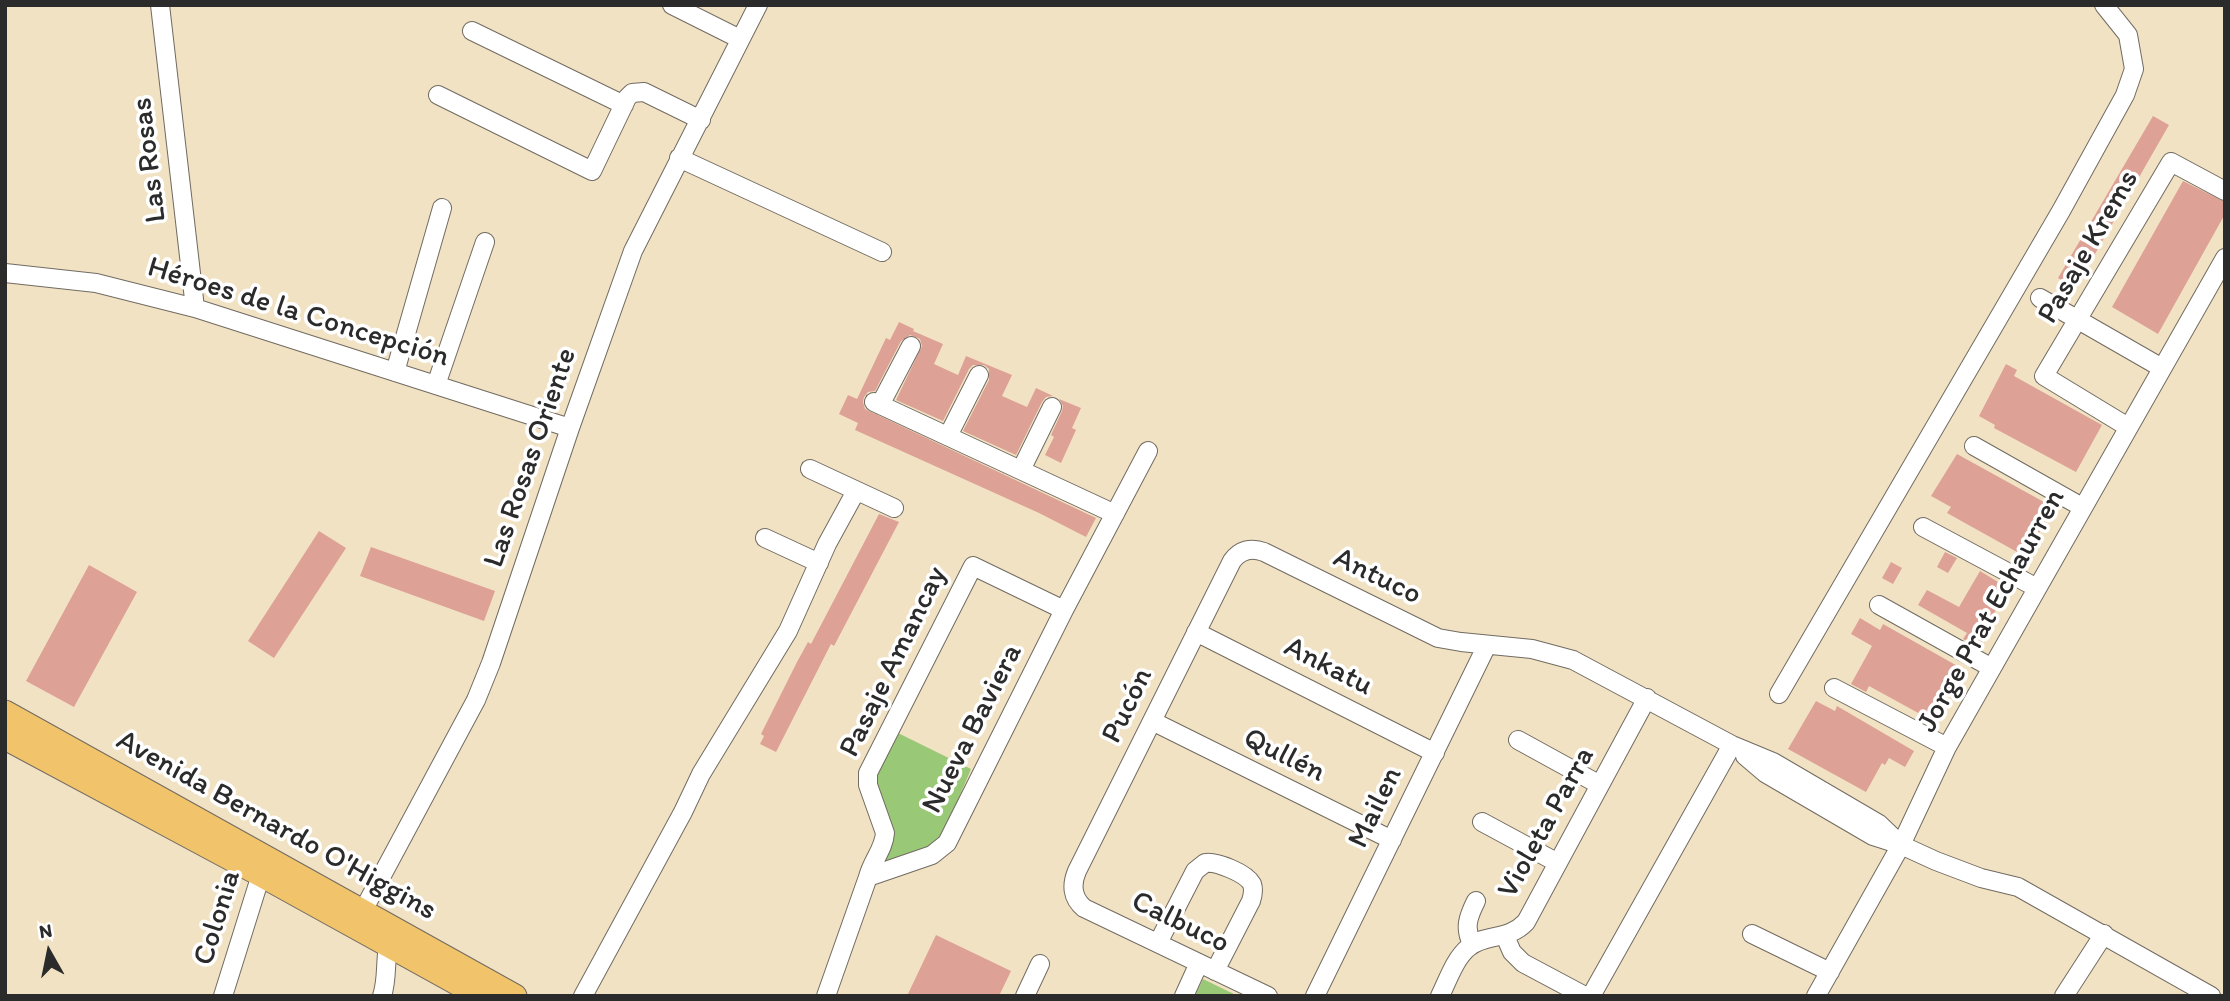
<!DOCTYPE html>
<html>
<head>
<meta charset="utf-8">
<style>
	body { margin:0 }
	#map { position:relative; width:2230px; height:1001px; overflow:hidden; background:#f2e2c4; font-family:Itim,sans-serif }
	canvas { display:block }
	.frame { position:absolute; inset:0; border:7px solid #2b2b2b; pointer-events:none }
	.north { position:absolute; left:14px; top:917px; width:70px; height:70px; -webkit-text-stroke:5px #fff; paint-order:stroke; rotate:351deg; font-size:19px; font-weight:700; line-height:28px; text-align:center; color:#2b2b2b }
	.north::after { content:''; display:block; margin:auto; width:24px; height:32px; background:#2b2b2b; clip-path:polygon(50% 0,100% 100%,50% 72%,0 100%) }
</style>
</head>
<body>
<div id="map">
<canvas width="2230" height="1001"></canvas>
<div class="frame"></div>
<div class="north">N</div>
</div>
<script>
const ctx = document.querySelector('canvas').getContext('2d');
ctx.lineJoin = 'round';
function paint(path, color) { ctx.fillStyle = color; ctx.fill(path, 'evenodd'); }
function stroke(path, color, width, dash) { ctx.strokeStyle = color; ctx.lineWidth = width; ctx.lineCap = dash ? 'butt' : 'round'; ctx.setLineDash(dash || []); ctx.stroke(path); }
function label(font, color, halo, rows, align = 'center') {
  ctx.font = font + ' Itim,sans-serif'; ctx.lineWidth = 7; ctx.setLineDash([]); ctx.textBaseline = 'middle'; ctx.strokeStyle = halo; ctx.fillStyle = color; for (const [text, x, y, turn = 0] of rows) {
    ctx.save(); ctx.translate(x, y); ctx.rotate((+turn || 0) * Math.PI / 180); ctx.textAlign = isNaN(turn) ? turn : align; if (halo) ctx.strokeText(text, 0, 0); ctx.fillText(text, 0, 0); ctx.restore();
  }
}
paint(new Path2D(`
	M898 733 971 769 945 831 930 847 882 862 895 833 876 788 875 776Z
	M1203 979 1238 996H1195Z`), '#99c876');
paint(new Path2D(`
	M2153 116 2169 125 2084 273 2082 272 2074 287 2058 278Z
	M2183 181 2225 202V214L2158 334 2112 307Z
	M899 322 914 329 913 331 943 344 934 364 958 375 966 356 1012 375 1002 396 1027 407 1036 388 1053 396 1046 397 1042 402 1016 455 963 431 989 380V369L984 365H973L969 369 943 421 896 400 922 346 920 339 910 335 901 341 875 391 868 392 864 397 863 402 865 409 1096 518 1086 537 1039 513 855 430 858 423 839 414 848 395 857 399 886 338 890 340Z
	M2006 364 2017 370 2014 376 2102 425 2076 472 1994 428 1995 425 1979 416Z
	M1059 399 1081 408 1072 428 1076 430 1061 463 1045 455 1054 437 1051 435 1062 411 1063 406Z
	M1957 454 2053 507 2026 557 1947 513 1951 507 1931 496Z
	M879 514 899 522 834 646 831 644 776 752 760 744 764 736 761 734 797 662 808 642 811 644Z
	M319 531 346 548 274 658 248 641Z
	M371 547 495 591 484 621 360 576Z
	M1945 552 1957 558 1948 573 1937 567Z
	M1891 562 1902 568 1893 584 1882 578Z
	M89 565 137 592 74 707 26 681Z
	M1980 571 2008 588 1988 624 1991 625 1979 647 1963 639 1967 633 1918 605 1927 590 1959 607Z
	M1860 618 1880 630 1883 624 1961 668 1931 720 1869 686 1866 692 1851 684 1872 646 1851 634Z
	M1816 701 1835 711 1837 706 1914 751 1905 767 1889 758 1885 765 1882 763 1866 792 1788 749Z
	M936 935 1011 971 999 996H907Z`), '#dda196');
const minor = new Path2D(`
	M160 5 195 308
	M672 5 740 39
	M472 31 624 105
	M438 95 592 171 627 98 632 93 644 92 701 120
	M679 158 882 252
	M5 273 96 283 195 308 570 428
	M2040 298 2162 368
	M395 372 442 208
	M436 385 485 242
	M874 402 1115 514
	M880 405 911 346
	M2128 427 2044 376 2171 162 2225 191
	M948 436 979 375
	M1974 446 2082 507
	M810 469 894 508
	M1021 470 1052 407
	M1923 527 2037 588
	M765 538 819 563
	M1879 605 1992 668
	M1196 632 1435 753
	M1834 688 1947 747
	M1779 694 2061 211 2125 95 2134 69 2128 35 2104 5
	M1152 721 1392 840
	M1518 740 1600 785
	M1745 756 1765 773 1873 836 1901 845 1936 861 1981 878 2018 887 2211 996
	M1482 822 1558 863
	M868 877C872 861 884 849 885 833L868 785V773L973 566 1064 610
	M358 920 476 700 491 663 570 428 633 251 758 5
	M1752 934 1830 972
	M1505 936 1512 952 1523 963 1585 996
	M1158 943 1195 871 1205 863C1216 861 1246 873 1252 884 1254 890 1253 895 1251 901L1215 971
	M1472 944C1464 928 1468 917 1476 901
	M223 996 264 865
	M382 996C389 975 383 954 392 934
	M583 996 683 812 701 774 788 631 827 544 856 491
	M826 996 868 877 932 855 947 843 1064 610 1148 451
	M1025 996 1040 964
	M1184 996 1199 963
	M1268 996 1084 908C1072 898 1071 885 1077 871L1232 561C1240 550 1251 547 1264 552L1438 638 1461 642 1532 649 1573 660 1732 745 1773 762 1879 824 1901 845
	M1315 996 1487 645
	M1440 996C1448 980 1455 958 1469 947 1486 933 1508 941 1526 922L1647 698
	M1591 996 1732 745
	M1816 996 1901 845 1947 747 2225 258
	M2064 996 2104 934`);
const major = new Path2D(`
	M5 712 515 996
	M5 738 261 875 480 996`);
stroke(minor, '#716b61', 20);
stroke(major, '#716b61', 25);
stroke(minor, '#fff', 18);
stroke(major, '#f1c36a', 23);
label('30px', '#2b2b2b', '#fff', [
	["Las Rosas",150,160,-97],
	["Pasaje Krems",2089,247,-60],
	["Héroes de la Concepción",298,313,17],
	["Las Rosas Oriente",531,458,-71],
	["Antuco",1377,577,26],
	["Jorge Prat Echaurren",1992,611,-61],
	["Pasaje Amancay",894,662,-64],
	["Ankatu",1328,667,27],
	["Pucón",1128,706,-64],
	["Nueva Baviera",973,729,-63],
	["Qullén",1284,756,26],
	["Mailen",1376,808,-64],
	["Violeta Parra",1547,823,-61],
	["Avenida Bernardo O'Higgins",276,826,29],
	["Colonia",218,918,-73],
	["Calbuco",1180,923,26]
]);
</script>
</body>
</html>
